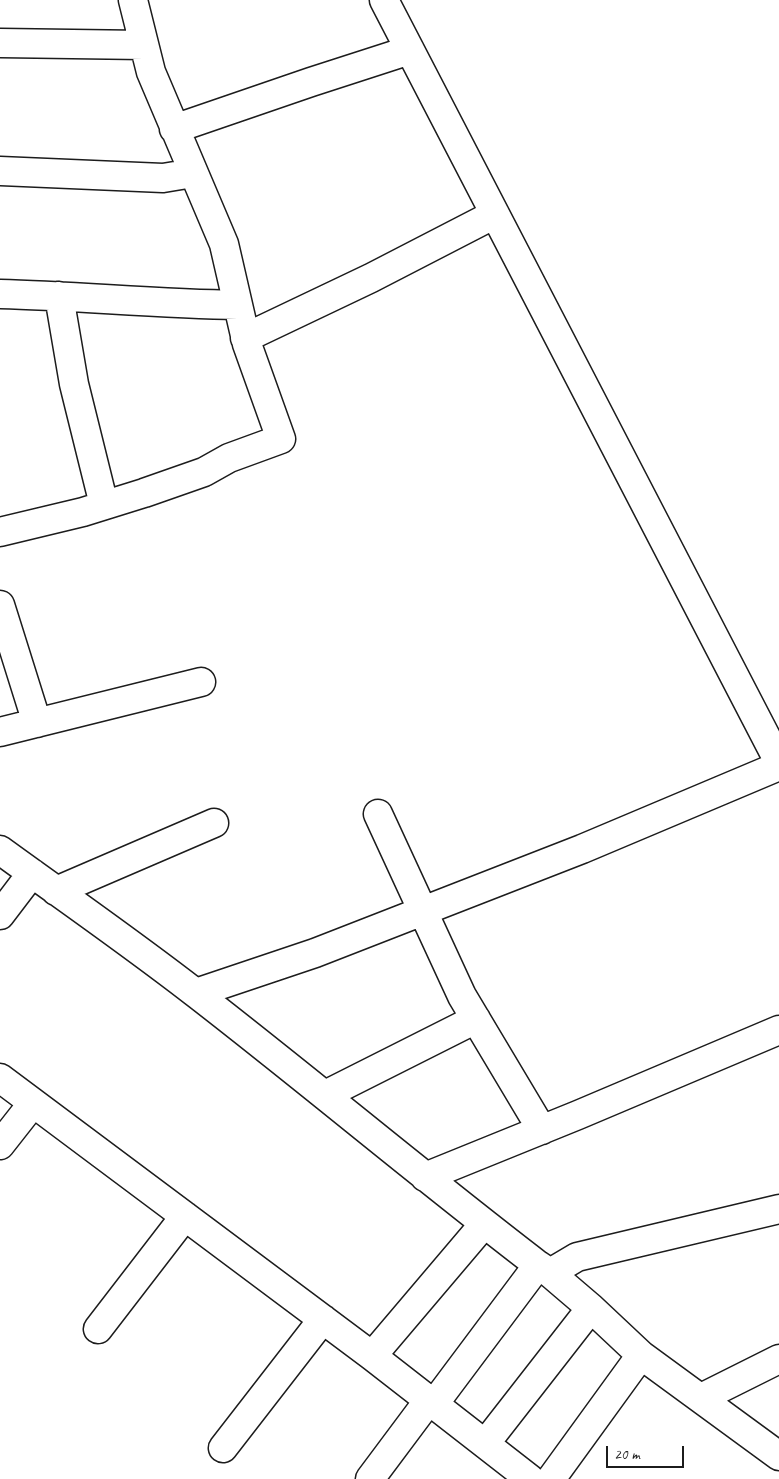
<!DOCTYPE html>
<html>
<head>
<meta charset="utf-8">
<style>
	body { margin:0 }
	#map { position:relative; width:779px; height:1479px; overflow:hidden; background:#fff; font-family:Caveat,sans-serif }
	canvas { display:block }
	.scale { position:absolute; left:606px; top:1446px; width:78px; height:22px; box-sizing:border-box; border:2px solid #1c1c1c; border-top:0; padding-left:6px; font-size:15px; line-height:18px; white-space:nowrap; color:#1c1c1c; -webkit-text-stroke:4px #fff; paint-order:stroke }
</style>
</head>
<body>
<div id="map">
<canvas width="779" height="1479"></canvas>
<div class="scale">20 m</div>
</div>
<script>
const ctx = document.querySelector('canvas').getContext('2d');
ctx.lineJoin = 'round';
function stroke(path, color, width, dash) { ctx.strokeStyle = color; ctx.lineWidth = width; ctx.lineCap = dash ? 'butt' : 'round'; ctx.setLineDash(dash || []); ctx.stroke(path); }
const minor = new Path2D(`
	M384 0 779 762
	M0 43 144 45
	M174 129 311 82 410 50
	M0 171 163 178 193 173
	M0 294C79 296 158 304 238 305
	M59 296 74 384 104 505
	M245 338 371 278 495 214
	M0 532 83 512 144 493 204 472 229 458 281 439 247 344 224 244 151 72 133 0
	M0 605 37 723
	M0 732 201 682
	M378 814 462 996 542 1130
	M0 850C66 898 134 945 198 995 313 1084 423 1177 538 1265L550 1273 591 1308 641 1355 779 1456
	M56 891 214 823
	M0 915 32 873
	M196 993 315 953 582 849 779 766
	M0 1078 372 1356 530 1479
	M325 1095 476 1019
	M0 1145 33 1103
	M425 1177 578 1115 779 1030
	M550 1273 577 1257 779 1209
	M98 1329 185 1216
	M372 1356 484 1224
	M701 1398 779 1359
	M434 1404 538 1265
	M485 1444 591 1308
	M223 1448 323 1319
	M370 1479 429 1400
	M551 1479 641 1355`);
stroke(minor, '#1c1c1c', 31);
stroke(minor, '#fff', 28);
</script>
</body>
</html>
